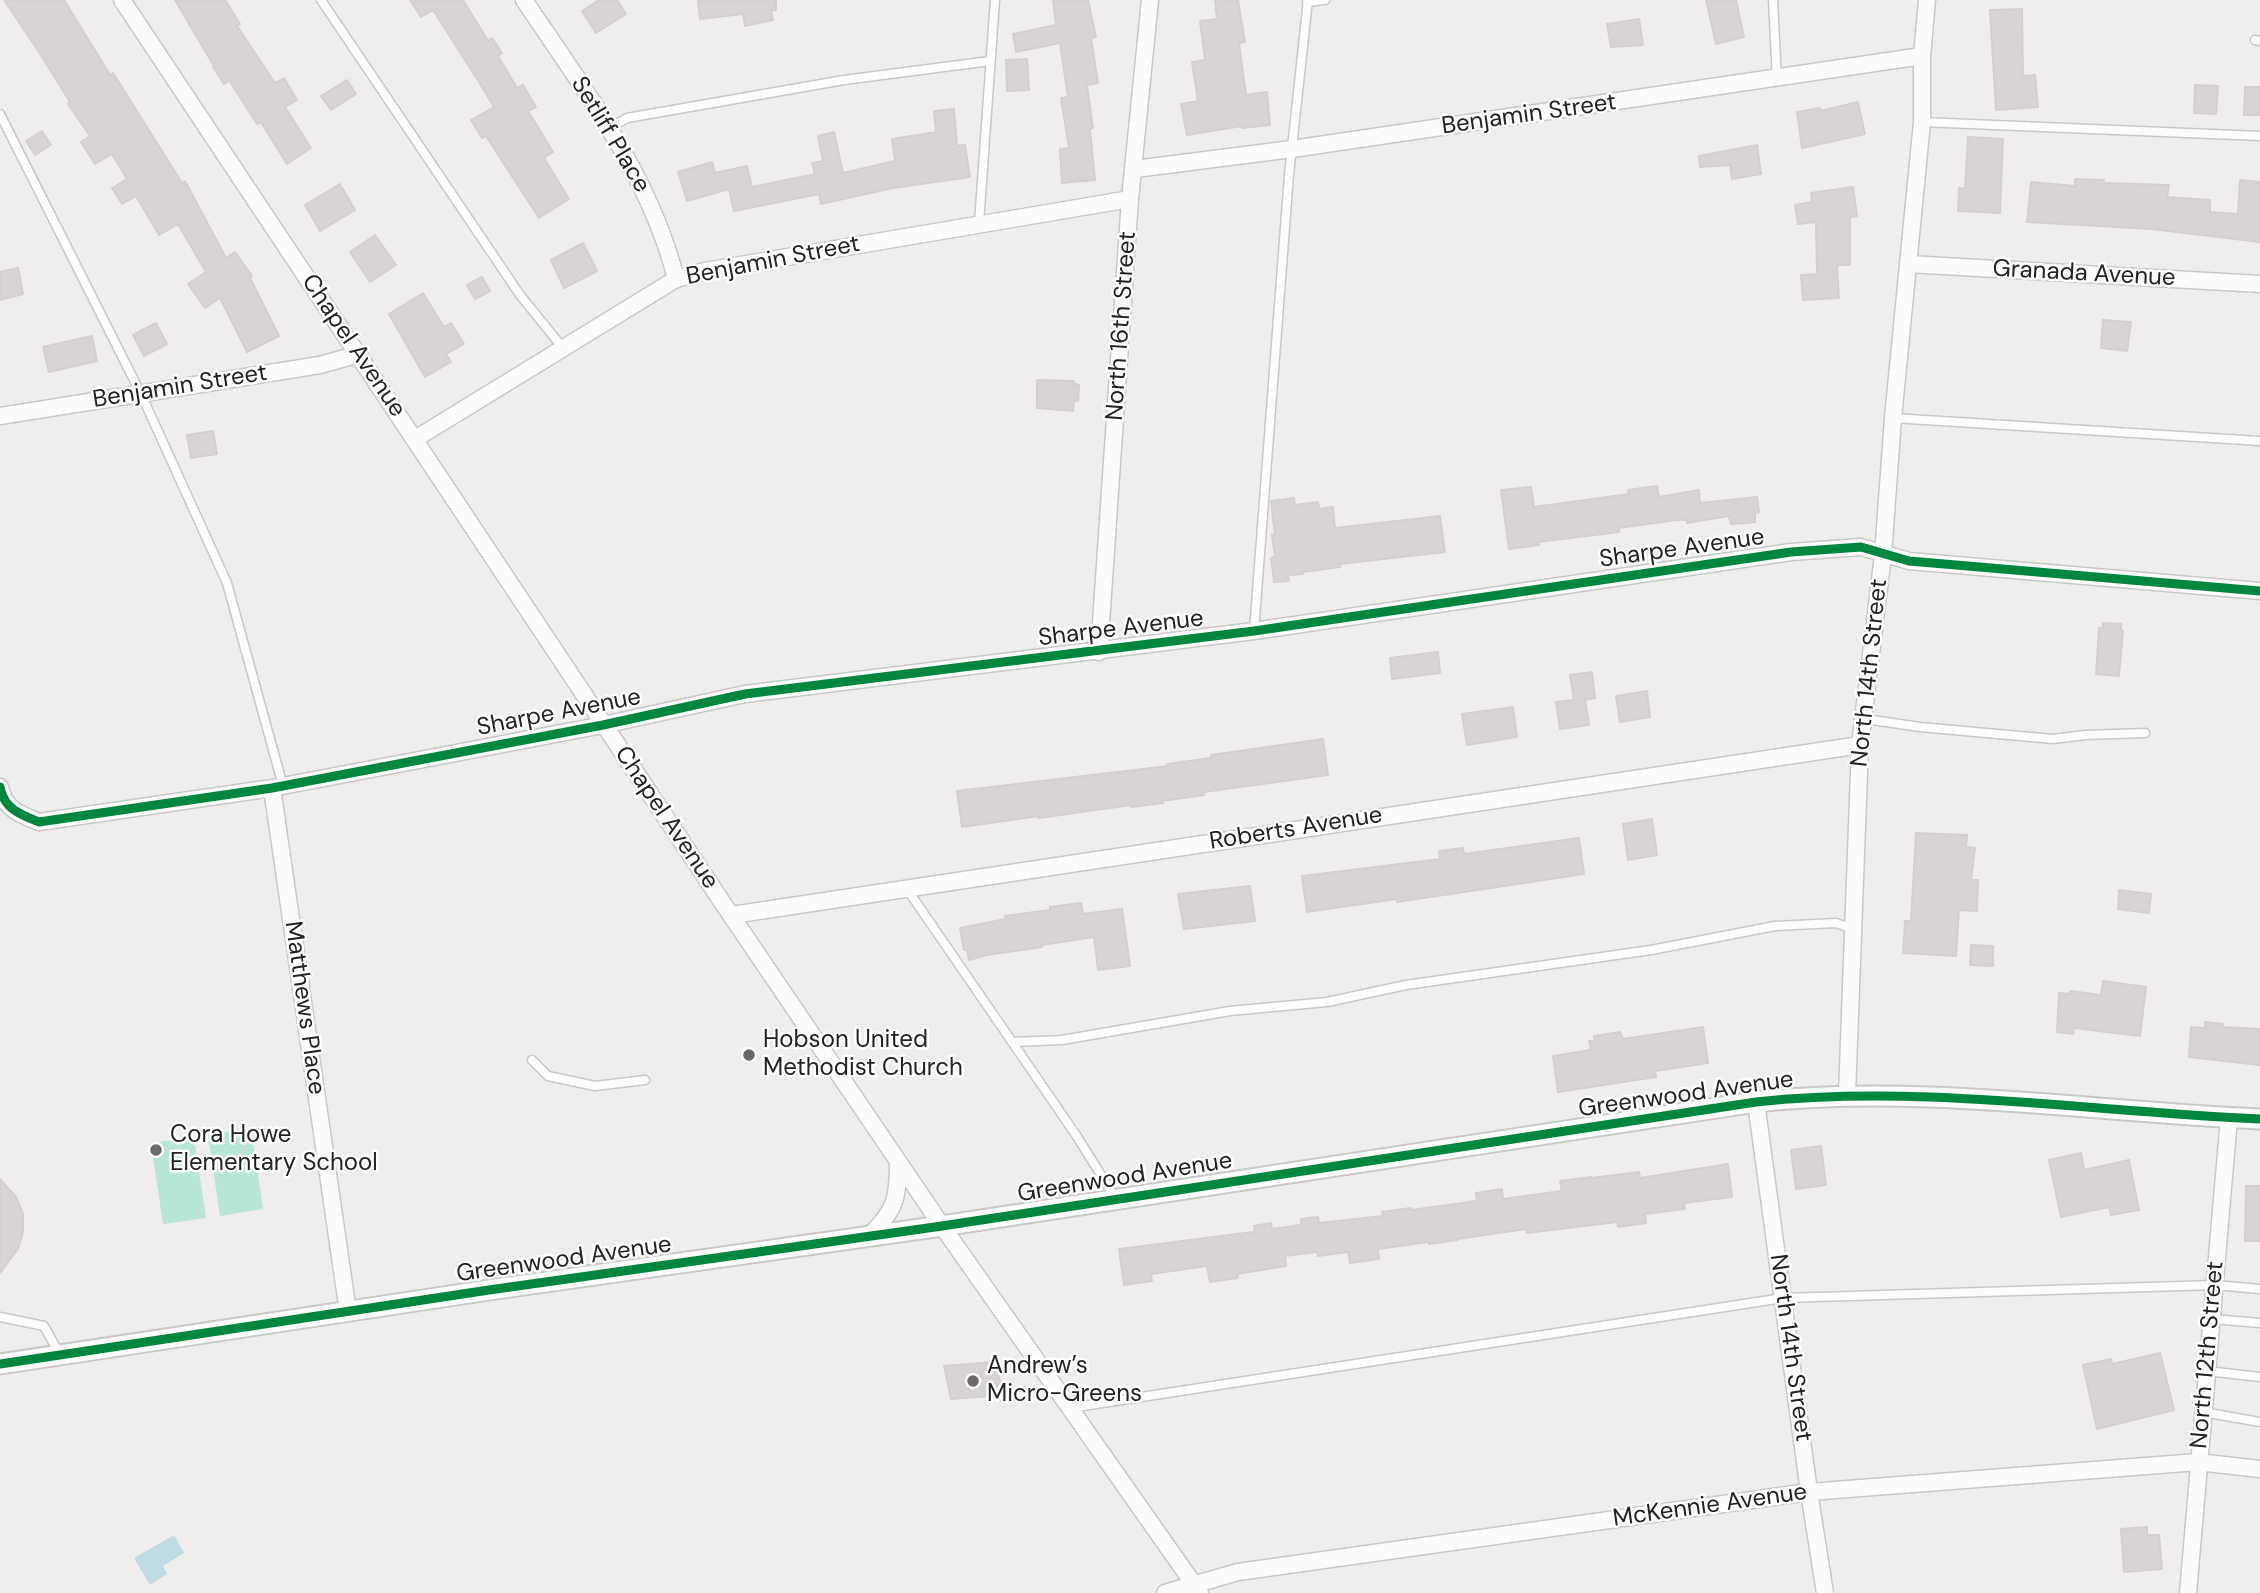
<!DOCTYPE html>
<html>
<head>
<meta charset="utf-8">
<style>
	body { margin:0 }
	canvas { display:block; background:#f0eeeb }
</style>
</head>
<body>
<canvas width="2260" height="1593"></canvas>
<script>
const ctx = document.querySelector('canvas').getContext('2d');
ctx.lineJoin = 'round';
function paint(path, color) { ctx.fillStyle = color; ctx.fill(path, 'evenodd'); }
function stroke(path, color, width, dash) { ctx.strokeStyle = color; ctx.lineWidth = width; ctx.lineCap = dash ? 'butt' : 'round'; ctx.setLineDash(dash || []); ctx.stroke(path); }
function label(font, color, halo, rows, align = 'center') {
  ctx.font = font + ' "DM Sans",sans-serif'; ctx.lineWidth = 5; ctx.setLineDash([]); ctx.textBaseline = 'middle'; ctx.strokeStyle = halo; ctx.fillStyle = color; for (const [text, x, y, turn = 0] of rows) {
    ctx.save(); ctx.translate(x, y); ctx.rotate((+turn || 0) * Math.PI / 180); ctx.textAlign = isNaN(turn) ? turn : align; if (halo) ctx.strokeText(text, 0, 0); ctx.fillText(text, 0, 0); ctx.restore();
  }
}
paint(new Path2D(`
	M251 1128 263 1209 220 1216 208 1135Z
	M194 1137 206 1218 163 1224 151 1143Z`), '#b7e6d2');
paint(new Path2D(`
	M174 1535 184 1553 163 1566 167 1574 150 1585 134 1558Z`), '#bfdbe3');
const building = new Path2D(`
	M4 0H64L110 75 113 73 182 183 185 181 226 258 235 252 252 276 250 278 279 336 247 352 220 298 205 308 188 284 206 272 178 224 159 235 136 196 122 204 112 188 127 179 112 154 95 164 81 142 90 136 68 104 70 102 39 52Z
	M175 0H225L240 24 237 26 275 83 284 78 297 100 285 107 311 148 287 164 261 122 257 124 229 80 224 84 213 67 214 66Z
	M410 0H463L488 41 492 38 502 53 498 56 517 88 523 85 536 107 528 111 553 152 544 158 569 199 539 218 486 136 482 138 471 120 494 107 479 82 433 10 421 17Z
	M599 0H617L626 14 596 33 582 11Z
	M698 0H776V10L771 11 773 20 745 26 743 14 700 19Z
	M1053 0H1088L1096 37 1091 38 1098 83 1087 85 1093 128 1090 129 1095 180 1062 183 1060 149 1069 148 1061 98 1068 97 1060 43 1016 52 1013 34 1056 25Z
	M1215 0H1238L1245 42 1239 43 1246 95 1267 92 1270 125 1242 128V126L1187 135 1181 104 1198 101 1192 62 1205 60 1200 21 1217 19Z
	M1706 0H1736L1744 37 1716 44Z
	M2022 9 2023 76 2035 75 2038 107 1996 110 1990 10Z
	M1639 19 1643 45 1611 47 1607 24Z
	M1027 59 1029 90 1007 91 1006 60Z
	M347 80 356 94 331 110 321 96Z
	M2195 85 2218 86 2216 114 2194 113Z
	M2245 87H2260V115H2244Z
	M1858 102 1865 134 1802 148 1797 112 1820 108V111Z
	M954 109 957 146 965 145 970 177 893 188 821 204 819 194 734 211 729 189 687 201 678 172 712 162 715 173 747 166 752 187 815 174 812 163 823 161 818 136 834 132 843 173 895 161 892 139 936 132 934 111Z
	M42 131 51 145 35 155 26 141Z
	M1968 137 2003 139 2000 213 1958 211 1959 188 1965 189Z
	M1757 145 1761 174 1732 179 1730 165 1700 167 1699 156Z
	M2075 179 2104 180V183L2169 185 2167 197 2210 200V212L2238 214 2240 180 2260 182V242L2151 229 2027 222 2031 182 2075 186Z
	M340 184 355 210 320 231 305 205Z
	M1853 187 1857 216 1850 217V265H1837L1839 298 1803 300 1801 275 1817 274 1816 222 1798 224 1795 205 1812 202 1811 193Z
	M375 235 396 265 370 282 350 252Z
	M583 243 597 271 564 288 551 260Z
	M18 268 23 294 0 300V272Z
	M482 277 490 291 475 299 467 285Z
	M423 293 444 327 451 323 464 344 446 354 451 362 425 377 389 314Z
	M2103 320 2131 322 2127 351 2101 348Z
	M156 323 167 344 144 356 133 335Z
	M92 336 97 361 49 372 43 347Z
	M1037 380 1074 381V384L1079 385 1078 401H1074L1073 411 1037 408Z
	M213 431 217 454 191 458 187 435Z
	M1657 486 1659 497 1699 490 1700 503 1757 497 1759 512 1755 513V522L1746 523 1731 524 1729 516 1687 523V520H1676L1619 528V532L1538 542 1539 545 1509 549 1501 490 1531 487 1534 507 1629 494 1628 490Z
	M1294 498 1295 505 1318 502 1319 509 1333 507 1335 528 1440 516 1445 552 1340 564V567L1303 572V574L1288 575 1289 581 1274 582 1271 558 1275 557 1272 535H1275L1271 501Z
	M2103 623 2121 624V630L2123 631 2119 676 2096 674 2099 628H2103Z
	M1438 652 1440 673 1392 679 1390 658Z
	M1592 672 1595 698 1585 700 1589 725 1560 729 1556 702 1574 700 1570 675Z
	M1647 691 1650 717 1620 722 1616 696Z
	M1513 707 1517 737 1467 745 1462 714Z
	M1323 739 1328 775 1204 792V795L1162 801 1163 803 1131 807V805L1039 818V816L962 827 957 791 1168 766 1167 764 1211 758V755Z
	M1652 819 1657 855 1628 860 1623 824Z
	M1916 833 1967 835 1966 847 1975 848 1971 880H1978L1977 911 1959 910 1956 956 1903 953 1905 921H1911Z
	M1579 838 1584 874 1397 902V899L1307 912 1302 876 1440 859 1439 851 1463 848 1464 854Z
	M1250 886 1255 921 1184 929 1178 894Z
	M2119 890 2151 894 2149 913 2118 909Z
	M1081 903 1083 914 1122 909 1130 966 1098 970 1094 937 1042 945V947L987 955 969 960 967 950H964L960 928 1006 919 1005 916 1050 910V907Z
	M1971 945 1993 946V966L1970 965Z
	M2103 981 2146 987 2140 1036 2074 1028 2073 1034 2057 1032 2059 993 2070 994V991L2101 995Z
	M2205 1022 2223 1024V1027L2260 1029V1065L2189 1057 2191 1027 2205 1028Z
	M1703 1027 1708 1063 1655 1071 1656 1077 1558 1092 1553 1056 1591 1050 1589 1041H1595L1594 1036 1620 1032 1623 1039Z
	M1821 1146 1826 1185 1796 1189 1791 1150Z
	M2081 1153 2084 1170 2129 1160 2139 1210 2111 1215 2109 1207 2061 1217 2049 1160Z
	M1728 1164 1732 1197 1684 1203 1685 1209 1645 1214 1646 1223 1618 1227 1617 1222 1527 1233 1526 1229 1458 1239V1240L1429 1244V1242L1378 1249 1379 1259 1350 1263 1348 1252 1318 1256 1317 1252 1285 1256 1286 1266 1237 1274 1238 1278 1210 1282 1207 1266 1151 1274 1152 1281 1124 1285 1119 1249 1245 1233 1255 1232 1254 1226 1271 1223 1272 1229 1301 1225V1219L1318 1217 1319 1223 1328 1222 1383 1216 1382 1212 1411 1208V1210L1477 1201 1476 1193 1502 1189 1503 1199 1562 1191 1560 1181 1591 1177V1178L1639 1172 1640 1178Z
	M0 1179 16 1197 23 1214V1232L18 1249 0 1273Z
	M2246 1186H2260V1241H2245Z
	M2160 1353 2174 1410 2097 1429 2083 1365 2111 1359 2112 1364Z
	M996 1362 1003 1395 951 1399 944 1366Z
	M2147 1527V1535H2159L2162 1569 2124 1572 2121 1529Z`);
paint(building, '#d7d4d2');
stroke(building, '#d3d0cc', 2);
const service = new Path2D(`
	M321 0 520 295 563 348
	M1773 0 1777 79
	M1307 2 1325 0
	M2255 40 2260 41
	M0 114 141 394 227 583 283 786
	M1922 122 2260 136
	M610 128 627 118 844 80 990 61
	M979 223 995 0
	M1893 418 2260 441
	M1254 631 1289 175 1308 0
	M1865 719 1920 727 2053 739 2085 735 2145 733
	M907 889 1076 1135 1116 1199
	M1012 1042 1062 1040 1230 1011 1327 1002 1406 985 1651 950 1775 926 1836 923 1853 929
	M532 1060 548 1076 595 1086 645 1080
	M0 1317 44 1326 60 1355
	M2212 1319 2260 1323
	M2207 1371 2260 1377
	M1070 1408 1783 1298 2215 1285 2260 1289
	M2203 1412 2260 1422`);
const minor = new Path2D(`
	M122 0 724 905 942 1226 1200 1593
	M524 0C583 88 650 175 676 279
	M1135 169 1292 149 1922 56
	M1908 264 2260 284
	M0 416 320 365 359 354
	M415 439 676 279 705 271 1130 199
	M1099 652 1130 199 1150 0
	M0 787C4 809 21 815 39 822L272 788 603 725 745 694 1254 631 1791 552 1861 547 1909 561 2260 591
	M272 788 348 1312
	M732 915 1860 745
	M1847 1095 1860 745 1883 555 1893 418 1922 122V56L1927 0
	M1756 1102 1809 1492 1825 1593
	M869 1236C896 1210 898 1198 898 1161
	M1165 1593 1238 1572 1809 1492 2198 1462 2260 1469
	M2188 1593 2229 1118`);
const tertiary = new Path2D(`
	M0 1364 489 1290 942 1226 1756 1102C1924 1084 2092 1112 2260 1119`);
stroke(service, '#c9c8c7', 11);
stroke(minor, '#c9c8c7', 19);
stroke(tertiary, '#c9c8c7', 23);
stroke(service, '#fdfcfc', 8);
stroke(minor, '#fdfcfc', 16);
stroke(tertiary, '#fdfcfc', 19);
stroke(new Path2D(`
	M0 787C4 809 21 815 39 822L272 788 603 725 745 694 1254 631 1791 552 1861 547 1909 561 2260 591
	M0 1364 489 1290 942 1226 1756 1102C1924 1084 2092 1112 2260 1119`), '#00873e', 9);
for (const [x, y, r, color] of [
	[749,1055,7,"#6a6968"],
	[156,1150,7,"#6a6968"],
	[973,1381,7,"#6a6968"]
]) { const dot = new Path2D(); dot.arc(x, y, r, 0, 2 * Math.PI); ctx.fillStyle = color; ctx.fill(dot); stroke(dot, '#fff', 2.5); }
label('24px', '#222', '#fff', [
	["Benjamin Street",1529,115,-8],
	["Setliff Place",610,135,59],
	["Benjamin Street",773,261,-11],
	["Granada Avenue",2084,274,3],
	["North 16th Street",1122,326,-86],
	["Chapel Avenue",353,346,56],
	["Benjamin Street",180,387,-9],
	["Sharpe Avenue",1682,549,-8],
	["Sharpe Avenue",1121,629,-7],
	["North 14th Street",1870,673,-84],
	["Sharpe Avenue",559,713,-11],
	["Chapel Avenue",666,818,56],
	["Roberts Avenue",1296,829,-9],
	["Matthews Place",304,1008,82],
	["Greenwood Avenue",1686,1095,-8],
	["Greenwood Avenue",1125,1178,-9],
	["Greenwood Avenue",564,1260,-8],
	["North 14th Street",1790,1348,82],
	["North 12th Street",2208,1355,-85],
	["McKennie Avenue",1710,1506,-8]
]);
label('24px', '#222', '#fff', [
	["Hobson United",763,1041],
	["Methodist Church",763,1069],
	["Cora Howe",170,1136],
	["Elementary School",170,1164],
	["Andrew’s",987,1367],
	["Micro-Greens",987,1395]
], 'left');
</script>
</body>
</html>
